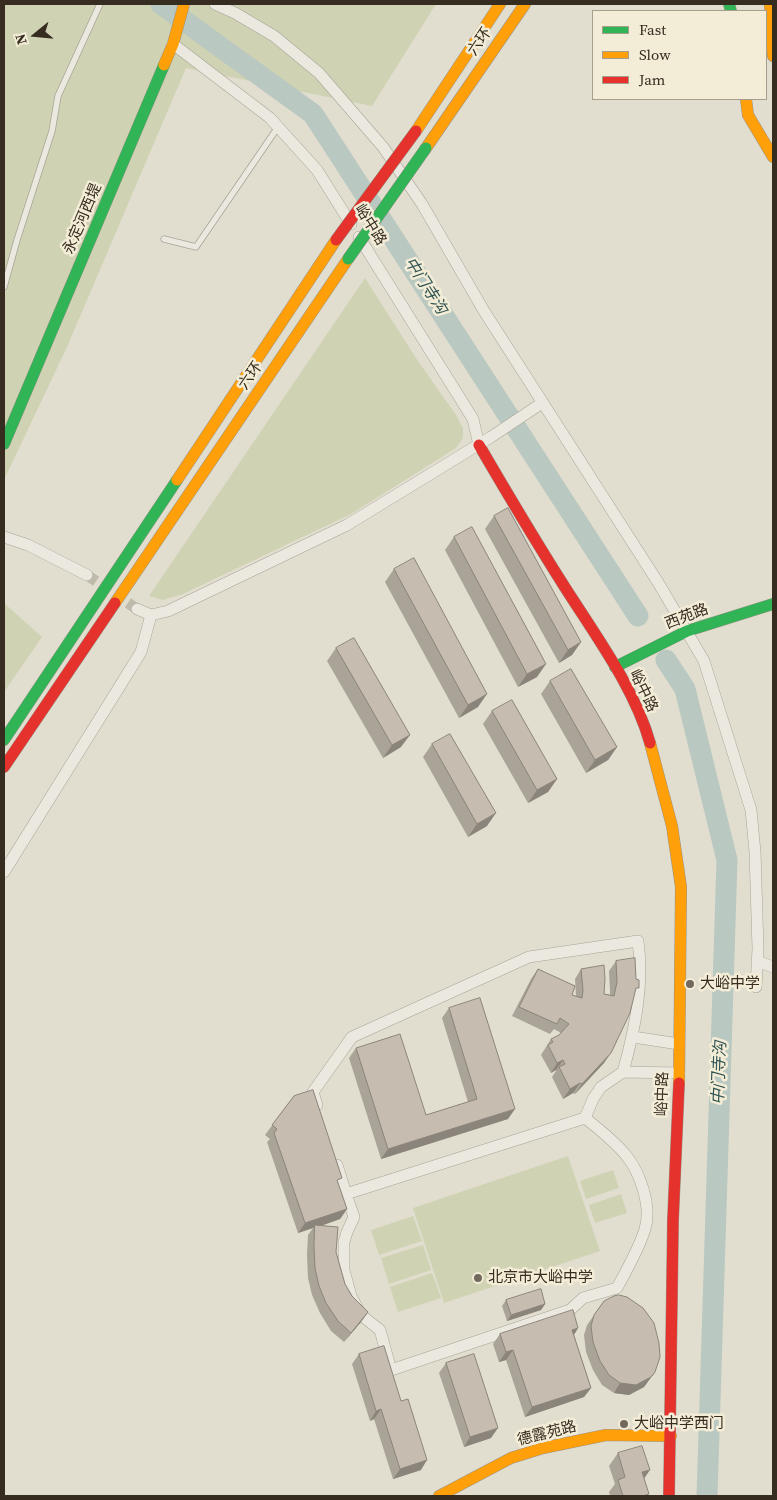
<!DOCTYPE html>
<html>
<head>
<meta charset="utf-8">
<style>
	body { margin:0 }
	#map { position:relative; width:777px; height:1500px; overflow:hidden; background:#e2decf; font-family:"Source Serif 4",serif }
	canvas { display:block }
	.frame { position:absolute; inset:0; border:5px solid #362c20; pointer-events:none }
	.legend { position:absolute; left:592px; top:10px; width:175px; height:90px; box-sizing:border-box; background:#f3ecd6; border:1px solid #a79f8d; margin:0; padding:6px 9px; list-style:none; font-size:15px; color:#362c20 }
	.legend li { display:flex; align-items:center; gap:10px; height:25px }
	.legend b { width:25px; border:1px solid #a79f8d }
	.north { position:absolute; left:10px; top:10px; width:50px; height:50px; -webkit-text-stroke:4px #f3ecd6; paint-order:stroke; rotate:253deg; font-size:14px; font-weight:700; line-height:20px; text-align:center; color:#362c20 }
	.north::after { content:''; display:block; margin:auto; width:18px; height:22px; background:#362c20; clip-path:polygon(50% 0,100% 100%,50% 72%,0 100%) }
</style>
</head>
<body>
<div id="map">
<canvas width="777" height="1500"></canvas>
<div class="frame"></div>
<ul class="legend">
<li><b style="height:6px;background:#30b455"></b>Fast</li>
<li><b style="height:6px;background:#ff9f0a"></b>Slow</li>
<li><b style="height:6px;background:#e5322d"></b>Jam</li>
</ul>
<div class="north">N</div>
</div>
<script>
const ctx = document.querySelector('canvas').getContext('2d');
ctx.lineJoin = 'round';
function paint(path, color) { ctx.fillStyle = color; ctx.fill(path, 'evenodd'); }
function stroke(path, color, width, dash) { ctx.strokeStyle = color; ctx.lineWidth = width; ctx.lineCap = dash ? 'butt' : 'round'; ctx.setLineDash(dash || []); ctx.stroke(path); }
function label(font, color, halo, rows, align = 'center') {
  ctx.font = font + ' "Source Serif 4","Noto Sans SC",serif'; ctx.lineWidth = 5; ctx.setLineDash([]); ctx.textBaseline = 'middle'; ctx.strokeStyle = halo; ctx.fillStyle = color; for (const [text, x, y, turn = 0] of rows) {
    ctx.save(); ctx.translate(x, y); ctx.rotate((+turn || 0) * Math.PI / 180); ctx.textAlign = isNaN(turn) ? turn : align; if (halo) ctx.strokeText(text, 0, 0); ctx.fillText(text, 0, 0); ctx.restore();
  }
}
paint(new Path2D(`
	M4 4H436L372 106 186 68 67 347 4 480Z
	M365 278 416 358 456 415 463 428V438L456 448 351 514 183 594 163 600 149 596Z
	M4 603 42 637 4 692Z
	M568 1156 600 1251 444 1303 413 1208Z
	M613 1170 619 1188 586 1199 580 1181Z
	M621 1194 627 1213 595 1223 589 1205Z
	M413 1216 422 1241 379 1255 371 1230Z
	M423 1245 431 1270 389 1284 381 1258Z
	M432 1273 441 1298 398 1312 390 1287Z`), '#cfd2b3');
stroke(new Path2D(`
	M161 4 313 114 638 616
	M666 660 685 689 727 860 707 1496`), '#b9c8c0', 21);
stroke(new Path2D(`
	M87 575 137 609`), '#c0baac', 11, [11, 5.5]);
const lane = new Path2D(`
	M164 239 196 247 278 127
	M4 287 17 240 52 131 58 96 100 4`);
const street = new Path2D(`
	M215 4 235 13 274 36 319 73 383 147 422 204 484 311 659 584 704 661 751 810 755 852 758 949 756 987
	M173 44 270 118 317 170 351 224
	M359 237 473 419 479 445
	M4 537 28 545 87 575
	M137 609 151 615 168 611 347 525 491 437 542 403
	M4 872 141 652 151 615
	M757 961 773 967
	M633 1037 679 1044
	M317 1105 313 1092 352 1037 529 957 638 941C644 985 635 1029 623 1072
	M337 1165 346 1194 585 1118 593 1099 601 1087 623 1072 679 1073
	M346 1194 354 1217 347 1232 344 1242V1270L351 1296 361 1315 380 1330 391 1370 570 1310 583 1298 617 1288C627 1269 639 1249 645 1229 652 1206 640 1172 625 1154 613 1140 599 1129 585 1118`);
const fast = new Path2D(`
	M729 4 731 11
	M4 444 164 65
	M615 667 687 631 773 604
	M4 740 177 480`);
const slow = new Path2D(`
	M770 4 773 56
	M164 65 173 44 184 4
	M746 99 748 115 773 157
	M416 131 500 4
	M426 148 525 4
	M177 480 336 240
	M115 603 348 259
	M650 743 672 826 681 887 679 1083
	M439 1496 511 1458 543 1448 606 1435 671 1436`);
const jam = new Path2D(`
	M479 445C507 493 536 542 566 589 596 636 635 689 650 743
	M4 767 115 603
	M669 1496 673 1220 679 1083`);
stroke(lane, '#a8a397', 7);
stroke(street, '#a8a397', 12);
stroke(fast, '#979288', 12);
stroke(slow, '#979288', 12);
stroke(jam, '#979288', 12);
stroke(lane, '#ebe8df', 5.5);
stroke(street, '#ebe8df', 11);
stroke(fast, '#30b455', 11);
stroke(slow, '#ff9f0a', 11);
stroke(jam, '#e5322d', 11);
const fastBridge = new Path2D(`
	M348 259 426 148`);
const jamBridge = new Path2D(`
	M336 240 416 131`);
stroke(fastBridge, '#8d897f', 12, []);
stroke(jamBridge, '#8d897f', 12, []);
stroke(fastBridge, '#30b455', 11);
stroke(jamBridge, '#e5322d', 11);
paint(new Path2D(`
	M494 516 581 642 572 655 559 663 485 529Z
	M454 537 537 677 518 687 445 550Z
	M394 569 478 707 459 718 385 582Z
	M336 648 401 747 383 758 327 661Z
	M550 681 617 747 608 760 586 773 541 694Z
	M492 711 557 779 548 792 528 803 483 724Z
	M432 744 487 826 468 837 423 757Z
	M616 961 634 994 604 1063 575 1094 573 1093 563 1099 552 1077 556 1071V1070L551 1073 541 1055 551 1039 559 1035 561 1033 554 1029 550 1034 512 1016 531 979 538 969 572 995 576 996 575 979 581 969 604 994 610 995V991L609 971Z
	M449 1008 508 1119 381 1159 349 1058 356 1048 426 1115 468 1102 442 1018Z
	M294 1096 338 1183 347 1209 340 1219 320 1226 336 1252 345 1284 352 1296 368 1312 361 1322 344 1342 331 1331 320 1313 312 1295 308 1278 307 1255 308 1235 313 1228 298 1233 267 1142 270 1139 265 1135Z
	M506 1300 545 1304 541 1310 507 1321 502 1306Z
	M604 1301 655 1372 644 1387 629 1395 614 1393 602 1385 593 1370 586 1352 584 1335 587 1325Z
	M578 1328 574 1335 591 1388 584 1397 525 1417 506 1360 499 1362 493 1344 500 1334Z
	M359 1354 421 1470 393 1479 374 1419 370 1421 352 1364Z
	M446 1363 491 1438 464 1447 439 1373Z
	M618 1453 644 1478 648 1496H610L609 1492 615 1484 609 1466Z`), '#aaa397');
paint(new Path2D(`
	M581 642 572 655 559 663 568 650Z
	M546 664 537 677 518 687 527 674Z
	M487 694 478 707 459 718 468 705Z
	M410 735 401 747 383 758 392 745Z
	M617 747 608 760 586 773 595 760Z
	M557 779 548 792 528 803 537 790Z
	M496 813 487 826 468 837 477 824Z
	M611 1053 604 1063 575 1094 582 1084Z
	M563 1060 556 1070 551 1073 557 1063Z
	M580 1083 573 1093 563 1099 570 1089Z
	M515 1109 508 1119 381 1159 388 1149Z
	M347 1209 340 1219 315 1228V1225L313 1228 298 1233 305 1223Z
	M545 1304 541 1310 507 1321 511 1315Z
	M368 1312 361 1322 344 1342 351 1333Z
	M578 1328 572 1338V1330Z
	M513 1350 506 1360 499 1362 506 1352Z
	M655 1372 644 1387 629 1395 614 1393 620 1383Z
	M591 1388 584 1397 525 1417 532 1407Z
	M381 1409 374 1419 370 1421 376 1411Z
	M498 1428 491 1438 464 1447 470 1437Z
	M427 1460 421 1470 393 1479 400 1469Z
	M650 1470 641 1483 642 1472Z`), '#8b847b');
const building = new Path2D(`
	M508 508 581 642 568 650 494 516Z
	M472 527 546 664 527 674 454 537Z
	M414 558 487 694 468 705 394 569Z
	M354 638 410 735 392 745 336 648Z
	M571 669 617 747 595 760 550 681Z
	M512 700 557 779 537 790 492 711Z
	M450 734 496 813 477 824 432 744Z
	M635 958 636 979 639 980V988H636L630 1013 611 1053 582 1084 580 1083 570 1089 559 1067 565 1064 563 1060 557 1063 548 1045 553 1042 551 1039 559 1035 569 1024 560 1018 557 1024 519 1007 538 969 575 986 572 995 582 998 583 990 581 969 604 965 605 979 604 994 614 996 617 982 616 961Z
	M480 998 515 1109 388 1149 356 1048 400 1034 426 1115 477 1099 449 1008Z
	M313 1090 342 1178 337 1180 347 1209 305 1223 274 1133 277 1129 272 1125 294 1096Z
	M315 1225 338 1227 336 1252 345 1284 352 1296 368 1312 351 1333 338 1321 326 1303 319 1286 315 1268 314 1246Z
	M541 1289 545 1304 511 1315 506 1300Z
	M619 1295 627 1297 643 1308 654 1323 659 1343 660 1357 655 1372 651 1377 636 1385 620 1383 609 1375 600 1361 593 1342 591 1326 594 1315 604 1301 614 1296Z
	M573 1310 578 1328 572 1330 591 1388 532 1407 513 1350 506 1352 500 1334Z
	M384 1346 401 1401 408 1399 427 1460 400 1469 381 1409 376 1411 359 1354Z
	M474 1354 498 1428 470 1437 446 1363Z
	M642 1446 650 1470 642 1472 649 1494 643 1496H623L618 1480 625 1477 618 1453Z`);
paint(building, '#c6bdb0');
stroke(building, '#8b847b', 1);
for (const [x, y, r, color] of [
	[690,984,5,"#726a5d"],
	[478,1278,5,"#726a5d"],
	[624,1424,5,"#726a5d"]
]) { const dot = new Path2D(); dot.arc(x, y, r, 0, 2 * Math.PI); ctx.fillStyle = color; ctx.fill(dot); stroke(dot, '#f3ecd6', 2); }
label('15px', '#362c20', '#f3ecd6', [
	["六环",480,42,-56],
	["永定河西堤",83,219,-67],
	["峪中路",370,225,58],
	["六环",251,376,-56],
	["西苑路",687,617,-21],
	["峪中路",643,691,64],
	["峪中路",663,1094,-88],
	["德露苑路",547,1434,-14]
]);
label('15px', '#362c20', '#f3ecd6', [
	["大峪中学",700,984],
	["北京市大峪中学",488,1278],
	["大峪中学西门",634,1424]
], 'left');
label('italic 16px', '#315454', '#f3ecd6', [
	["中门寺沟",425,286,57],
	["中门寺沟",720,1073,-88]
]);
</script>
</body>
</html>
